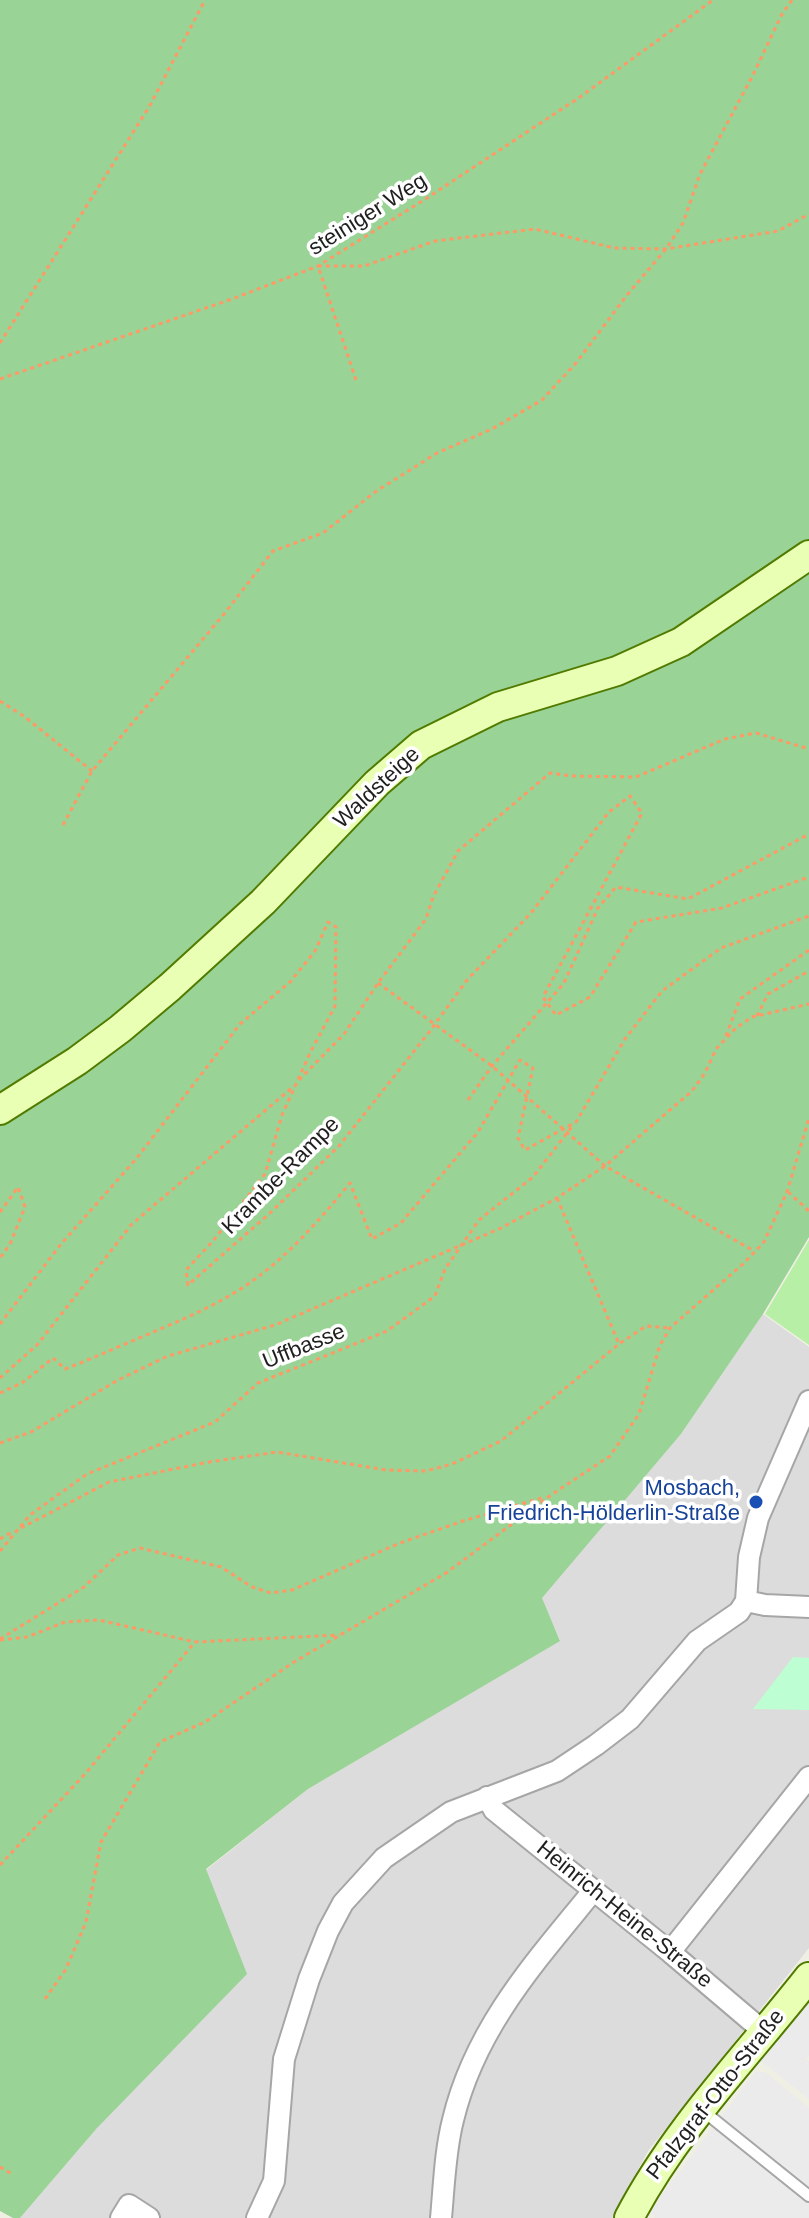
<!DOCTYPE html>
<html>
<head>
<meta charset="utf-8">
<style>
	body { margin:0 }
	canvas { display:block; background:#f0efe4 }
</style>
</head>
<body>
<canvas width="809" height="2218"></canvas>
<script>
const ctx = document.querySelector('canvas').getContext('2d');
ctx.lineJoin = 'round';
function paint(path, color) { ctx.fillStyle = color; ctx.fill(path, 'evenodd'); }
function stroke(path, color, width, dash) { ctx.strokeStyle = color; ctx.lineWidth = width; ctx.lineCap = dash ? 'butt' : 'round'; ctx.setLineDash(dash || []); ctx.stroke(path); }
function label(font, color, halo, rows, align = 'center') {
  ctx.font = font + ' Helvetica,sans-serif'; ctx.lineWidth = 7; ctx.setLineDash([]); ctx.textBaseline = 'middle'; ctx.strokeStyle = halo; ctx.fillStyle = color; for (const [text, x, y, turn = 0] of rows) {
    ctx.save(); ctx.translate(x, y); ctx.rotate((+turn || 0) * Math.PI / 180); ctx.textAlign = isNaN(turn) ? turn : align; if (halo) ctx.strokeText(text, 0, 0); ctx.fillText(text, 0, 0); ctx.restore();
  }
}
paint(new Path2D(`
	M763 1314 809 1347V1948L648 2151 612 2218H20L97 2128 206 1870 308 1789 560 1640 541 1598 681 1434Z`), '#dddcdc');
paint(new Path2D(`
	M809 1240V1345L765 1314Z`), '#b8efa6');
paint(new Path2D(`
	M0 0H809V1237L763 1314 681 1434 542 1598 560 1641 308 1789 206 1869 247 1974 97 2128 20 2218H13L0 2211Z`), '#99d395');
paint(new Path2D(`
	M793 1657 809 1658V1710L753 1709Z`), '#bdfed2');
paint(new Path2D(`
	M809 1999V2055L806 2059 809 2061V2099L758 2059Z
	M756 2071 767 2073 809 2108V2218H655L651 2213 660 2197Z`), '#ebebeb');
const lane = new Path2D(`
	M702 2110 809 2196`);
const street = new Path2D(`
	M746 1601 749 1557 758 1518 809 1401
	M746 1601 765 1605 809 1607
	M487 1797 494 1810 670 1952 763 2031
	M670 1952 809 1777
	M121 2218 129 2205 149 2218
	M257 2218 274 2181 284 2059 309 1979 328 1931 343 1903 384 1858 451 1812 557 1771 596 1745 630 1719 697 1641 739 1612 746 1601
	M441 2218C444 2186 445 2151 453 2120 475 2028 535 1962 593 1891`);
const secondary = new Path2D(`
	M0 1110 77 1061 120 1029 170 987 263 902 377 783 421 745 498 707 617 671 681 642 809 555
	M629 2218C676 2128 747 2056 809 1977`);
stroke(lane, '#a6a6a6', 14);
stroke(street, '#a6a6a6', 24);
stroke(secondary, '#517b00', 32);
stroke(new Path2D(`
	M0 343 149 107 205 0
	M0 379 232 299 318 266 427 198 580 97 713 0
	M356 380 318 266H364L435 241 535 229 614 248 666 249 778 231 809 214
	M0 701 25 717 92 771
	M63 825 92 771 224 614 273 551 323 533 375 492 437 453 492 429 542 400 576 363 627 295 666 249 683 223 700 174 753 75 782 14 792 0
	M378 983 492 1066 605 1166 754 1251
	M757 1016 768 994 809 971
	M726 1036 740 999 809 950
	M299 1080 344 1034 378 983 426 919 433 897 458 851 550 773 572 776 636 777 725 739 756 733 809 749
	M468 1100 492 1066 564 983 598 908 616 887 688 899 809 834
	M788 1192 809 1211
	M557 1198 619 1344
	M0 1212 18 1187 25 1207 10 1244 0 1258
	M0 1324 61 1244 136 1159 240 1024 290 982 315 951 328 922 336 927 335 1006 310 1053 282 1115 265 1174 213 1241 186 1270 188 1285 269 1214 339 1146 430 1031 467 980 531 913 609 812 630 796 642 813 543 997 556 1015 590 997 636 922 722 908 809 877
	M0 1378 37 1345 132 1224 294 1086
	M0 1393 22 1383 53 1358 65 1369C94 1358 122 1345 151 1333 186 1318 224 1302 255 1279 291 1253 322 1217 350 1183L372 1239 401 1223 478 1132 520 1060 533 1068 518 1138 525 1150 576 1122 625 1039 662 991 721 948 809 916
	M0 1443 31 1432 118 1380 168 1356 275 1325 499 1229 557 1198 605 1166 692 1091 705 1073 716 1049 736 1028 752 1017 809 1004
	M21 1528 109 1482 209 1462 277 1452 386 1470 426 1471 452 1464 501 1441 619 1344 646 1326 670 1328
	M0 1539 14 1531
	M0 1551 30 1515 87 1474 215 1422 258 1383 387 1331 435 1296 445 1269 479 1220 533 1177 574 1124
	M0 1639 84 1587 118 1555 140 1548 221 1567 252 1587 271 1593 292 1590 400 1543 463 1521 545 1497
	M0 1640 27 1637 65 1622 99 1620 195 1642
	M0 1865 85 1774 195 1642 339 1635
	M45 1999 66 1969 86 1922 101 1842 160 1742 205 1722 294 1662 446 1573 551 1495 610 1456 639 1414 660 1345 670 1328 744 1263 764 1242 787 1192 809 1118
	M0 2167 12 2174`), '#ff9a66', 3, [4, 4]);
stroke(lane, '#fff', 10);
stroke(street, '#fff', 20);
stroke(secondary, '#e9ffb4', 28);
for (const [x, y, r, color] of [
	[756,1502,8,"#1a4fb4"]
]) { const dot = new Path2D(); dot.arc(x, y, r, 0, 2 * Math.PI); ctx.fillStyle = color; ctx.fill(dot); stroke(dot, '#fff', 3); }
label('22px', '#1f1f1f', '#fff', [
	["steiniger Weg",368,215,-32],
	["Waldsteige",377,788,-43],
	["Krambe-Rampe",281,1176,-45],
	["Uffbasse",304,1347,-22],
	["Heinrich-Heine-Straße",624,1915,39],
	["Pfalzgraf-Otto-Straße",716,2095,-52]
]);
label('22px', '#164399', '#fff', [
	["Mosbach,",740,1489],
	["Friedrich-Hölderlin-Straße",740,1514]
], 'right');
</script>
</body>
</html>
